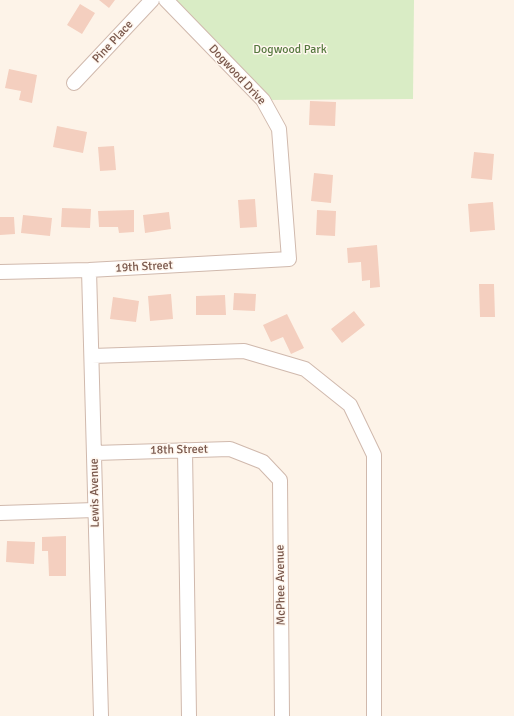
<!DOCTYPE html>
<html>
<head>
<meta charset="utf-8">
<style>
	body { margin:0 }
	canvas { display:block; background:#fdf3e8 }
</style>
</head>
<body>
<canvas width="514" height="716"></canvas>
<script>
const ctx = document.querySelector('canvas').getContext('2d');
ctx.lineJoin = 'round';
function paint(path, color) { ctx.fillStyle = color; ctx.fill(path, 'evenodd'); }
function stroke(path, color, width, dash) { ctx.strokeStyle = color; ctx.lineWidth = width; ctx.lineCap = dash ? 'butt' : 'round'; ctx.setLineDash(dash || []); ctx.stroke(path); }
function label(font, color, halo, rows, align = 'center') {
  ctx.font = font + ' Signika,sans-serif'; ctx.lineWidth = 3; ctx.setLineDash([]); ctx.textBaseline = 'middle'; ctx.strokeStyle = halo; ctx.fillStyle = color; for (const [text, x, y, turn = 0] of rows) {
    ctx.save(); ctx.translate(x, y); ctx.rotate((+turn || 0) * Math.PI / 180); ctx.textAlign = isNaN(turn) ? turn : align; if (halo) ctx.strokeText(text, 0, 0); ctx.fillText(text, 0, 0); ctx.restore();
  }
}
paint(new Path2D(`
	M166 0H414L413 99 263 100Z`), '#d9ecc5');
paint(new Path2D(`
	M99 0H115L109 8Z
	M80 4 95 13 82 34 67 25Z
	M9 69 37 75 32 103 19 100 21 91 5 88Z
	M310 101 336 102 335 126 309 125Z
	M57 126 87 132 83 153 53 147Z
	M114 146 116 170 100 171 98 147Z
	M474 152 494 154 492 180 471 178Z
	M314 173 333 175 331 203 311 201Z
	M255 199 257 227 240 228 238 200Z
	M493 202 495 230 470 232 468 204Z
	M62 208 91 209 90 228 61 227Z
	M134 210V232L119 233 118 227H99L98 211Z
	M317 210 336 211 335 236 316 235Z
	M169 212 171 229 145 233 143 215Z
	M23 215 52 218 50 236 21 233Z
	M0 217H14L15 234 0 235Z
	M377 245 380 287 370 288V280L362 281 361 262 348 263 347 248Z
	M479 284H494L495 317H480Z
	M234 293 256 294 255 311 233 310Z
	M171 294 173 319 150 321 148 296Z
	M225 295 226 315H196V296Z
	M113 297 139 301 136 322 110 319Z
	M354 311 365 325 342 343 331 329Z
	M287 314 304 348 291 354 283 337 271 342 263 325Z
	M66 536V576H49L48 551H42V537Z
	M7 541 35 542 34 564 6 562Z`), '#f4cfbf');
const minor = new Path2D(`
	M74 83 152 0
	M89 270 101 716
	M0 272 89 270 289 259 279 129 263 100 166 0
	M92 356 244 351 305 369 350 405 374 455V716
	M185 450 189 716
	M94 453 230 449 263 462 280 480 282 716
	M0 513 95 510`);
stroke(minor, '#d0b9ad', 16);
stroke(minor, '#fff', 14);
label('12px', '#79574b', '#fff7ef', [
	["Pine Place",113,42,-47],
	["Dogwood Drive",237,75,47],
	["19th Street",144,267,-3],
	["18th Street",179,450,-1],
	["Lewis Avenue",95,493,-91],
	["McPhee Avenue",281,585,-91]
]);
label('12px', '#56793f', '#fff7ef', [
	["Dogwood Park",290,50]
]);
</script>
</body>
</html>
